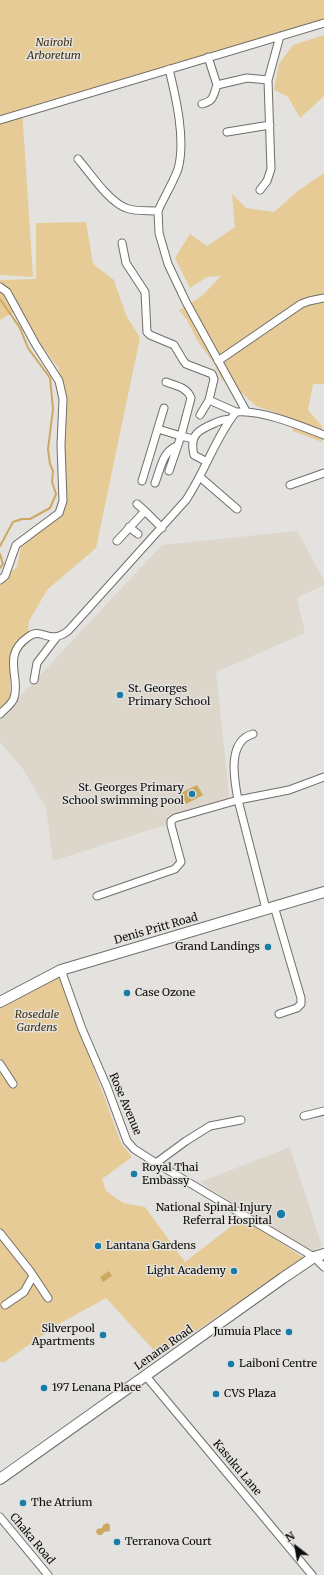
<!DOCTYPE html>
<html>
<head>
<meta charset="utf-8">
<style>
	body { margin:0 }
	#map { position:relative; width:324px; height:1575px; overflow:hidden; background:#e4e2de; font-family:Merriweather,serif }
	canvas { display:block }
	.north { position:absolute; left:276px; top:1527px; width:40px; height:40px; -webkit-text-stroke:3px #e4e2de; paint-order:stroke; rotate:329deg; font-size:11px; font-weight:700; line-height:16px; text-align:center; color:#0d0c0b }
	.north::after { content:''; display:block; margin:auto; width:14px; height:18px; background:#0d0c0b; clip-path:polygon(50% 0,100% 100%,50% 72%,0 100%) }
</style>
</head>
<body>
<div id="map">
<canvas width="324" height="1575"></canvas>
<div class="north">N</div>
</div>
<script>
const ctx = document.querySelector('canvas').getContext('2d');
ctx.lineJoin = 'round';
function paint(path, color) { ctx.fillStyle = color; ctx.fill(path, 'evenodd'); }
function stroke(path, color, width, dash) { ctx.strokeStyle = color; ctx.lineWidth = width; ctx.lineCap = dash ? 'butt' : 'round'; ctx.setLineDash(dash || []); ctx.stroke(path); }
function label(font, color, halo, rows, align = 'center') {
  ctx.font = font + ' Merriweather,serif'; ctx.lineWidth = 3; ctx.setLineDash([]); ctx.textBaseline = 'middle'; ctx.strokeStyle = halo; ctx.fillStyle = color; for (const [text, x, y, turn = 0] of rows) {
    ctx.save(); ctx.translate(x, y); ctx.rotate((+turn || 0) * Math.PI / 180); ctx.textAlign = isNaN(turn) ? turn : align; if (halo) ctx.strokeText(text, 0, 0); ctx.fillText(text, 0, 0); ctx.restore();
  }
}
paint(new Path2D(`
	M297 531 324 580V585L297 598 305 633 216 672 230 804 53 861 46 808 23 769 0 742V718L162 545Z
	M290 1147 322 1246 310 1252 200 1182Z`), '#dcd6cb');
paint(new Path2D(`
	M0 0H324V26L22 109 33 277 0 275Z
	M324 35V96L300 118 288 97 274 90 279 64 293 45Z
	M324 173V384H313L308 410 322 426V442L293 431 289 417 256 406 243 394 222 380 213 362 198 342 187 320 179 310 202 296 221 276 207 277 190 288 175 258 190 234 207 246 235 227 232 194 246 208 274 212 299 190Z
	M86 222 93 264 114 280 126 315 140 338 96 548 47 590 29 621 28 633 19 640 14 653 10 674V696L7 702 0 709V580L17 567 22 542 64 512V441L67 409 63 386 58 367 36 339 19 309 0 320V280L36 279V223Z
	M60 976 121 1143 132 1157 102 1179 106 1191 123 1203 145 1207 185 1262 242 1218 304 1258 159 1356 106 1298 59 1324 3 1363 0 1361V1009Z`), '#e6cb97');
paint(new Path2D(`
	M197 785 203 795 186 804 181 793Z
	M109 1271 112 1276 103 1282 100 1277Z
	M107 1523 110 1525V1531L104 1532 102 1535H98L96 1532 97 1529 102 1528 103 1525Z`), '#cda860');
stroke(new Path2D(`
	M0 299 20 328 28 348 50 378 53 409 48 449 50 464 53 471 52 482 56 494 50 508 30 519H22L13 522 0 546
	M0 554 3 564 0 568`), '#cda860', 2);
const street = new Path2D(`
	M208 57 217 85 247 78 268 80 280 36
	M202 104C214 101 213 96 217 85
	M0 120 324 23
	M227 132 270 125
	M78 159C90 173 109 202 126 208 135 212 148 210 158 211L159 233 168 264 186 302 246 411
	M260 190 267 181 271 169 268 80
	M158 211C164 197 173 183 178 169 186 140 176 98 169 69
	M122 243 126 263 145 292 147 332 150 335 174 345 183 360 186 364 212 374 214 379 209 400 236 412
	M0 287 7 292 36 345 59 381 63 399 61 445 63 501 59 513 16 545 5 576 0 580
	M218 361 301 304 309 301 324 298
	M166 382C176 386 187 387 191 398L181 436 193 439
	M200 415 209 400
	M158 429 181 436 169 471
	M207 462 194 455C189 435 198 430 215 423 220 421 224 418 230 420
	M200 477 237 509
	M142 481 164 408
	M155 483C161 468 162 452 177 446
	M290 485 324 473
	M145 511 162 528
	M129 527 138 534
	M117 541 145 511 137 504
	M34 680 37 663 56 638
	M0 714C5 709 12 704 14 698 21 677 1 656 28 637 42 626 48 646 68 631L186 500C205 472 215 438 236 412 260 409 301 426 324 435
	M253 734C227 741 234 779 238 800L289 790 324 777
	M97 896 175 869 181 862 171 825V821L175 818 238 800 266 909
	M274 906 301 998V1004L297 1008 279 1014
	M61 970 82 1029 107 1087 127 1141 134 1149 156 1163 314 1257 324 1267
	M0 1064 13 1084
	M304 1116 324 1111
	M156 1163 186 1141 210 1126 241 1120
	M0 1233 30 1271 48 1298
	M5 1305 24 1292 33 1276
	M145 1375 312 1575
	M0 1517 48 1575`);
const secondary = new Path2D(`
	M0 1002 61 970 324 892
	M0 1479 283 1278 314 1257 324 1254`);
stroke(street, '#706e6a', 9);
stroke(secondary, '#706e6a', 12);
stroke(street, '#fff', 7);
stroke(secondary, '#fff', 10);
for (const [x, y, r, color] of [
	[120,695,4,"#177ca7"],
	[192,794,4,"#177ca7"],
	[268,947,4,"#177ca7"],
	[127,993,4,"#177ca7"],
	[134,1174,4,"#177ca7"],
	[281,1214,5,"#177ca7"],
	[98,1246,4,"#177ca7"],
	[234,1271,4,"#177ca7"],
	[289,1332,4,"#177ca7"],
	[103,1335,4,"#177ca7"],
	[231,1364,4,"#177ca7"],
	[44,1388,4,"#177ca7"],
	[216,1394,4,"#177ca7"],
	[23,1503,4,"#177ca7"],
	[117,1542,4,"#177ca7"]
]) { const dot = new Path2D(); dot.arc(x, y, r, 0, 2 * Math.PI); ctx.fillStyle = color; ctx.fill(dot); stroke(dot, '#e4e2de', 1.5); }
label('italic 11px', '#413111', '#e4e2de', [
	["Nairobi",54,43],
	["Arboretum",54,56],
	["Rosedale",37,1015],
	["Gardens",37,1028]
]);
label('11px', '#0d0c0b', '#e4e2de', [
	["St. Georges",128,689],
	["Primary School",128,702],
	["St. Georges Primary",184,788,"right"],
	["School swimming pool",184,801,"right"],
	["Grand Landings",260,947,"right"],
	["Case Ozone",135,993],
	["Royal Thai",142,1168],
	["Embassy",142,1181],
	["National Spinal Injury",272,1208,"right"],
	["Referral Hospital",272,1221,"right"],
	["Lantana Gardens",106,1246],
	["Light Academy",226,1271,"right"],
	["Silverpool",95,1329,"right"],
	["Apartments",95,1342,"right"],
	["Jumuia Place",281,1332,"right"],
	["Laiboni Centre",239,1364],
	["197 Lenana Place",52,1388],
	["CVS Plaza",224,1394],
	["The Atrium",31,1503],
	["Terranova Court",125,1542]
], 'left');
label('11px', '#0d0c0b', '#e4e2de', [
	["Denis Pritt Road",156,929,-16],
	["Rose Avenue",125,1104,67],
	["Lenana Road",164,1348,-35],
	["Kasuku Lane",237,1468,50],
	["Chaka Road",32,1539,50]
]);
</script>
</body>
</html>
